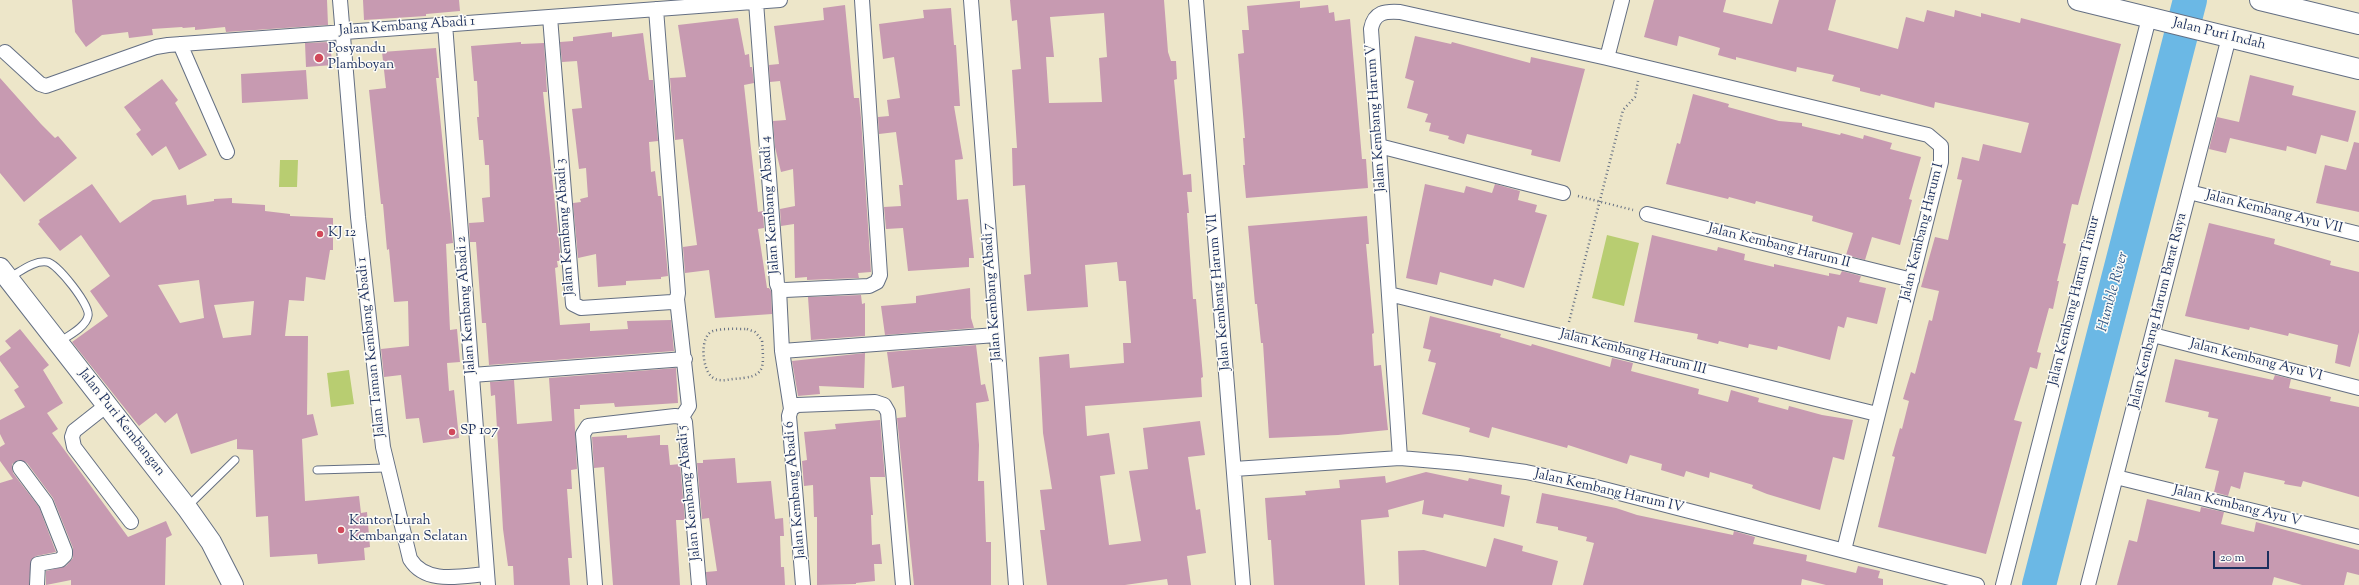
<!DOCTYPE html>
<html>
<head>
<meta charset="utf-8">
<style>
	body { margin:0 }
	#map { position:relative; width:2359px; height:585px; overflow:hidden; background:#ede6c9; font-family:"Sorts Mill Goudy",serif }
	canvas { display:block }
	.scale { position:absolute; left:2213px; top:551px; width:56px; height:18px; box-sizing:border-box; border:2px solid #1b2f5e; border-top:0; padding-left:5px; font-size:12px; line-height:14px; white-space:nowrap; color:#1b2f5e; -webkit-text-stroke:3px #fdfcf7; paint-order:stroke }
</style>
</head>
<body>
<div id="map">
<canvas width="2359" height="585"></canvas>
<div class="scale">20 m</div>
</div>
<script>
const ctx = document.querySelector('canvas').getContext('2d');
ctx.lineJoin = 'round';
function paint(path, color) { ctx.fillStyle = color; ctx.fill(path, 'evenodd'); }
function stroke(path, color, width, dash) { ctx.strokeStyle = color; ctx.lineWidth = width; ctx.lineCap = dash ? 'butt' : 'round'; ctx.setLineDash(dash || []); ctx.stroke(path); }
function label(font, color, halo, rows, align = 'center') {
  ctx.font = font + ' "Sorts Mill Goudy",serif'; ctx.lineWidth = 3; ctx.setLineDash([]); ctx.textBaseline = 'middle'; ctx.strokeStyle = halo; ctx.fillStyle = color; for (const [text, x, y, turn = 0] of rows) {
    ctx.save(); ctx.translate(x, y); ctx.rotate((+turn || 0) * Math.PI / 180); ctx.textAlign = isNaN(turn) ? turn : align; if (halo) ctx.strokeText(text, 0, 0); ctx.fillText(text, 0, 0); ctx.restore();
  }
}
paint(new Path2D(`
	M280 160H298L297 187H279Z
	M1607 235 1639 243 1624 306 1592 298Z
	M349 370 354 404 331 407 327 373Z`), '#b8cd71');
stroke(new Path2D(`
	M2039 585 2190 0`), '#6bb8e5', 34);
paint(new Path2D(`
	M72 0H327L328 25 226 32 225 27 195 30V27L183 28 182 27 152 29 153 35 129 38 128 32 102 35 86 47 75 32Z
	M363 0H459L460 11 426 14V16L364 20Z
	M1010 0H1164L1168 52 1171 61H1176L1177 79 1174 80 1183 175 1191 174 1192 192H1187L1189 213H1187L1193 299H1196L1203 377 1201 378 1202 397 1085 406 1087 436 1109 433 1115 474 1100 476 1109 545 1141 541 1129 471 1148 469 1143 428 1200 421 1205 455 1188 457 1196 510 1200 509 1206 553 1187 556 1191 585H1168L1167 579 1125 585H1047L1040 530H1045L1040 490 1052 489 1043 433 1039 357 1069 354 1070 368 1124 363 1123 343H1131L1126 281H1119L1117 262 1085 265 1088 307 1027 311 1024 275 1031 274 1025 185 1013 186 1012 148H1017L1012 70 1021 69 1017 20 1012 21ZM1104 13 1107 57 1099 58 1102 102 1049 103 1046 57H1054L1050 17Z
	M1654 0H1726L1723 12 1772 24 1779 0H1836L1828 30 1898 49 1906 17 1924 22 1927 10 1954 17 1955 10 1981 17V13L2020 23 2021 18 2121 44 2078 205 2072 204 2063 243 2066 244 2057 281H2059L2053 309 2049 308 2037 352 2041 353 2037 369 2030 367 2014 420 2022 422 1986 554 1878 527 1895 457 1892 456 1900 428 1902 429 1909 401 1903 399 1911 372 1915 374 1929 320 1932 321 1939 291 1921 287 1935 237 1948 240 1962 180 1957 179 1962 157 1979 161 1983 144 2021 153 2029 123 1935 102 1934 108 1881 94 1880 96 1860 91V88L1832 81 1834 75 1797 67 1796 72 1736 57V60L1718 55 1720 48 1679 36 1677 46 1644 37Z
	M1300 1V8L1328 5 1329 13 1334 12 1335 21 1350 19 1362 159H1366L1368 188 1246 198 1243 165H1245L1243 138H1245L1238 54 1244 53 1242 30H1249L1247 6Z
	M845 5 854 98H859L861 118 871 272 858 273 859 278 807 280V277L795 278 794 224 781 226 780 209 795 206 793 169 781 172 775 147 773 121 786 120 780 81 770 82 769 65 779 64 774 26 824 20 823 8Z
	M951 8 954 45H956L957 60 960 106H954L963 159 955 160 957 200 968 199 974 258H969V267L908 271 903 228 886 229 884 207 901 206 899 185H903L896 132 879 134 878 117 889 116 887 100 900 98 894 57 883 59 879 24 924 18 923 10Z
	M738 18 745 55 749 54 750 67H752L754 83 744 85 758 212 763 211 764 228 758 229 767 288H769L771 291 772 314 715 318 709 270 685 273 683 247 697 245 683 139 675 140 670 78 686 77 678 25Z
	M612 32V37L643 33 649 80H653L658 141 649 142 651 172 655 171 658 196H661L668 276 661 277V279L626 281V285L598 287 596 254 578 258 573 203 581 202 580 199 588 197 586 168 579 169 572 109 582 108 577 61 562 62 560 42 573 41V37Z
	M1415 36 1451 44 1452 42 1530 63 1531 57 1585 69 1560 162 1531 155 1532 150 1467 134 1464 144 1448 139 1449 136 1429 131 1431 123 1425 122 1428 114 1407 108 1414 81 1405 78Z
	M329 42 333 65 306 67 305 43Z
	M521 42V44L544 43 547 92H543L561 261H557L558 267 555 268 560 325 590 323V331L628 329 627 321 671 320 674 351 489 365 486 323H482L476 242H470L469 223 484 222 482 198 490 197 489 165H485L483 140H479L477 117H479L477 81H474L471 46Z
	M436 48 439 78H436L453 243 446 244 450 330 457 329 460 362 447 363 449 391 454 390 459 438 423 443 419 418 406 419 401 375 384 377 381 349 409 346 408 301 394 302 389 249 387 250 383 204H381L369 90 386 88 382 52Z
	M306 70 308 99 242 103 241 74Z
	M2250 75 2294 86 2292 95 2356 111 2348 142 2321 135 2316 154 2287 146 2286 151 2230 138 2226 153 2209 149 2217 117 2239 122Z
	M0 78 41 124 55 138 58 136 77 158 24 202 0 173Z
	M162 79 178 100 175 103 207 155 179 170 166 146 152 156 136 134 141 130 124 107Z
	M1693 94 1729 104 1728 107 1779 121 1802 123V126L1840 135 1841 133 1863 139 1864 135 1892 143 1890 149 1921 157 1909 199 1912 200 1900 245 1872 237 1865 260 1846 255 1853 233 1812 221 1813 216 1756 201 1755 204 1729 197 1728 199 1666 184 1677 143 1680 144Z
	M2354 142 2359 143V212L2316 203 2325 165 2346 170Z
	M92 184 120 223 153 200 186 195 187 205 214 201V199L232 198V203L265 205V211L290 214V216L333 218V250H330L325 280 306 277 304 301 289 300 285 336H308L307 415 313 414 318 435 302 439 305 501 359 496 361 513 367 512 370 547 364 548 365 560 318 564 317 554 270 557 268 516 256 517 253 450 237 449V439L191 454 177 413 165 423 156 413 139 426 72 342 108 316 90 291 110 276 81 235 60 251 38 224 40 222 39 220ZM199 280 204 318 180 323 158 285ZM254 301 251 335 223 338 214 305Z
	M1425 184 1464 193 1466 186 1492 193 1495 184 1520 191 1518 200 1537 205 1535 212 1547 215 1524 288 1494 279 1492 286 1440 272 1437 285 1406 278Z
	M1367 216 1369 244H1366L1374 333 1372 334 1374 366 1381 365 1388 430 1338 435 1269 438 1263 343H1261L1257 304H1255L1248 226Z
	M2209 223 2275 239 2274 244 2331 261 2330 265 2359 272V332L2350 367 2335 363 2338 345 2289 333 2288 336 2250 327 2249 330 2185 316Z
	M1652 235 1717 251 1718 247 1745 254 1744 260 1774 267V264L1829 276V273L1840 275 1842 271 1861 276 1859 282 1886 288 1877 324 1847 317 1844 328 1838 326 1830 360 1778 346 1777 350 1749 344 1748 348 1719 341 1718 344 1697 339 1698 334 1634 322Z
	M970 288 971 318 974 328 885 335 881 306 916 303V296Z
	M861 295 862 304 865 303V336L811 340 808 297Z
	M1430 316 1501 334 1500 337 1531 346 1532 344 1610 367 1612 358 1633 363 1631 371 1699 389 1698 394 1728 402 1731 390 1759 398 1758 402 1788 410 1789 406 1822 415 1853 420 1844 460 1833 457 1820 510 1767 494 1752 488 1753 485 1710 472 1709 478 1686 471 1684 477 1661 470 1662 464 1630 455 1627 464 1568 445 1567 448 1492 427 1489 438 1469 432 1470 428 1422 414 1436 363 1428 361 1431 350 1423 348Z
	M20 329 49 365 43 370 63 403 47 413 58 429 52 433 128 537 166 521 172 535 166 538 165 585H71V580L46 585V571L66 566 73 558V548L53 498 27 463 19 460 12 464 13 473 39 507 56 552 36 556 31 560 29 585H0V483L13 479 0 461V447L5 444 0 434V420L25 407 14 390 19 387 0 361V356L11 348 5 341Z
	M976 345 981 385 985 384 989 401 976 403 979 445 978 481H984L986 542H991V585H914L897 418 906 417 904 386 892 388 887 352Z
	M865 353 864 388 819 386 820 394 798 396 792 361Z
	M2175 359 2273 380 2275 375 2291 379 2289 388 2331 397 2330 401 2359 407V497L2303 481 2301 487 2284 484 2285 481 2244 472 2240 489 2231 486 2228 496 2214 492 2219 471 2205 468 2218 419 2208 417 2209 412 2165 402Z
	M676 368 678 403 615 407 614 403 580 405V409H574L577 469 571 470 572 489H567L572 558H568L570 585H514L513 566H508L503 529 495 395 491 396 490 382 514 380 517 424 552 421 549 378Z
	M880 420 885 477H870L873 515H871L872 545 880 544 882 564H874L875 581 856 583V584L817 585V517H814L813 485 804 486 802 461 807 460 804 432 836 429 835 424Z
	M627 435V438L660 435V445H668L670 465 680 464 685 520H676L680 585H613L604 467 594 468 592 437Z
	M735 458 737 483 771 481 775 519 783 518 784 536H780L781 567H784L785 585H707L706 572 717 571 709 518 702 519 697 463H703V460Z
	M1426 472 1468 481 1469 478 1502 485 1501 494 1510 496 1504 527 1444 514 1443 518 1422 514 1424 500 1388 510 1389 517 1361 520 1365 585H1274L1271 540H1268L1265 498 1306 495 1305 491 1340 488 1339 480 1385 476 1386 483Z
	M1542 493 1616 508 1637 515 1675 523 1733 535 1734 531 1755 537 1753 544 1807 555 1806 561 1856 573 1858 566 1880 571 1878 578 1883 579V585H1826L1802 579 1801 585H1583L1594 543 1586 541 1587 537 1558 530V527L1536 523Z
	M2147 499 2200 512 2201 507 2224 512 2221 524 2254 532 2256 522 2359 550V575L2347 572 2344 585H2302L2274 577 2272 585H2117L2129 540 2137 542Z
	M1494 538 1523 546 1522 551 1558 561 1552 585H1399L1398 551 1424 550 1486 567Z`), '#c79ab1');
const lane = new Path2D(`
	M10 277C20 272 34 260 47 262 57 263 91 306 88 316 86 327 68 336 59 342
	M317 470 386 468
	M188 506 235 460`);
const street = new Path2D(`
	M340 0 358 217 383 447 410 559C426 585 461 576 487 574
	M971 0 1016 585
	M1196 0 1243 585
	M1622 0 1607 58 1928 135 1941 146V162L1844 550
	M756 2 777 284 779 289 785 290 869 286 877 282 880 275 862 0
	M550 17 573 304 581 308 672 302 677 299 678 293 656 9
	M445 24 488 585
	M180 44 227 152
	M5 52 40 84 46 86 156 47 168 45 780 0
	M1379 146 1563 193
	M2189 192 2359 234
	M1647 214 1912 280
	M779 289 782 351 791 409
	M1389 294 1877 414
	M677 299 689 406 682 417
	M2153 335 2359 388
	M782 351 996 335
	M472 375 685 359
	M107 405 74 431 72 437 74 447 131 522
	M1400 458 1371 29C1374 12 1385 11 1400 12L1607 58
	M20 468 46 503 65 551V555L60 560 38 564 37 585
	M1234 469 1400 458 1459 463 1526 472 1592 486 1977 585
	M2116 477 2359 537
	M595 585 583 434 588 426 675 416 682 417 685 422 699 585
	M803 585 789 416 791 409 797 405 875 402 884 405 888 412 903 585
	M2003 585 2149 18
	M2088 585 2229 37`);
const secondary = new Path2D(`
	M2078 0 2359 69
	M2260 0 2359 24
	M0 268 187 508 211 542 233 585`);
stroke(lane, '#646f83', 9);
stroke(street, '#646f83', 16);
stroke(secondary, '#646f83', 22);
stroke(new Path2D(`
	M1578 196 1633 210
	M1569 322 1623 110 1635 97 1638 81
	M747 329 755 332 762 340C764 370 766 377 733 379 726 380 718 382 712 377 702 369 699 336 713 331 723 328 737 329 747 329Z`), '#646f83', 2.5, [1, 3]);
stroke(lane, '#fff', 7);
stroke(street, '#fff', 14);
stroke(secondary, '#fff', 20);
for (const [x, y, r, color] of [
	[319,58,5,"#d1495b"],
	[320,234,4,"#d1495b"],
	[452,432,4,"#d1495b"],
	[341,530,4,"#d1495b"]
]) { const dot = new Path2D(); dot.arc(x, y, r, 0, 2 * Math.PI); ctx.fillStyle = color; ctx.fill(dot); stroke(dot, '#fdfcf7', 1.5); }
label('14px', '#1b2f5e', '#fdfcf7', [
	["Jalan Kembang Abadi 1",407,27,-4],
	["Jalan Puri Indah",2219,35,14],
	["Jalan Kembang Harum V",1377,118,-94],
	["Jalan Kembang Abadi 4",771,205,-94],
	["Jalan Kembang Ayu VII",2274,213,14],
	["Jalan Kembang Abadi 3",566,227,-94],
	["Jalan Kembang Harum I",1923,232,-76],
	["Jalan Kembang Harum II",1779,247,14],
	["Jalan Kembang Abadi 7",993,292,-94],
	["Jalan Kembang Harum VII",1220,292,-95],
	["Jalan Kembang Harum Timur",2075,301,-76],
	["Jalan Kembang Abadi 2",467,305,-94],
	["Jalan Kembang Harum Barat Raya",2159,311,-76],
	["Jalan Taman Kembang Abadi 1",372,347,-96],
	["Jalan Kembang Harum III",1633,353,14],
	["Jalan Kembang Ayu VI",2256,361,14],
	["Jalan Puri Kembangan",121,423,52],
	["Jalan Kembang Abadi 6",796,490,-95],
	["Jalan Kembang Harum IV",1609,492,13],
	["Jalan Kembang Abadi 5",690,493,-96],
	["Jalan Kembang Ayu V",2237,507,14]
]);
label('14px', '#1b2f5e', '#fdfcf7', [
	["Posyandu",328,50],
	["Plamboyan",328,66],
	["KJ 12",328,234],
	["SP 107",460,432],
	["Kantor Lurah",349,522],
	["Kembangan Selatan",349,538]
], 'left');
label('italic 15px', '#335886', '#fdfcf7', [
	["Humble River",2114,292,-75]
]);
</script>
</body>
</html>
